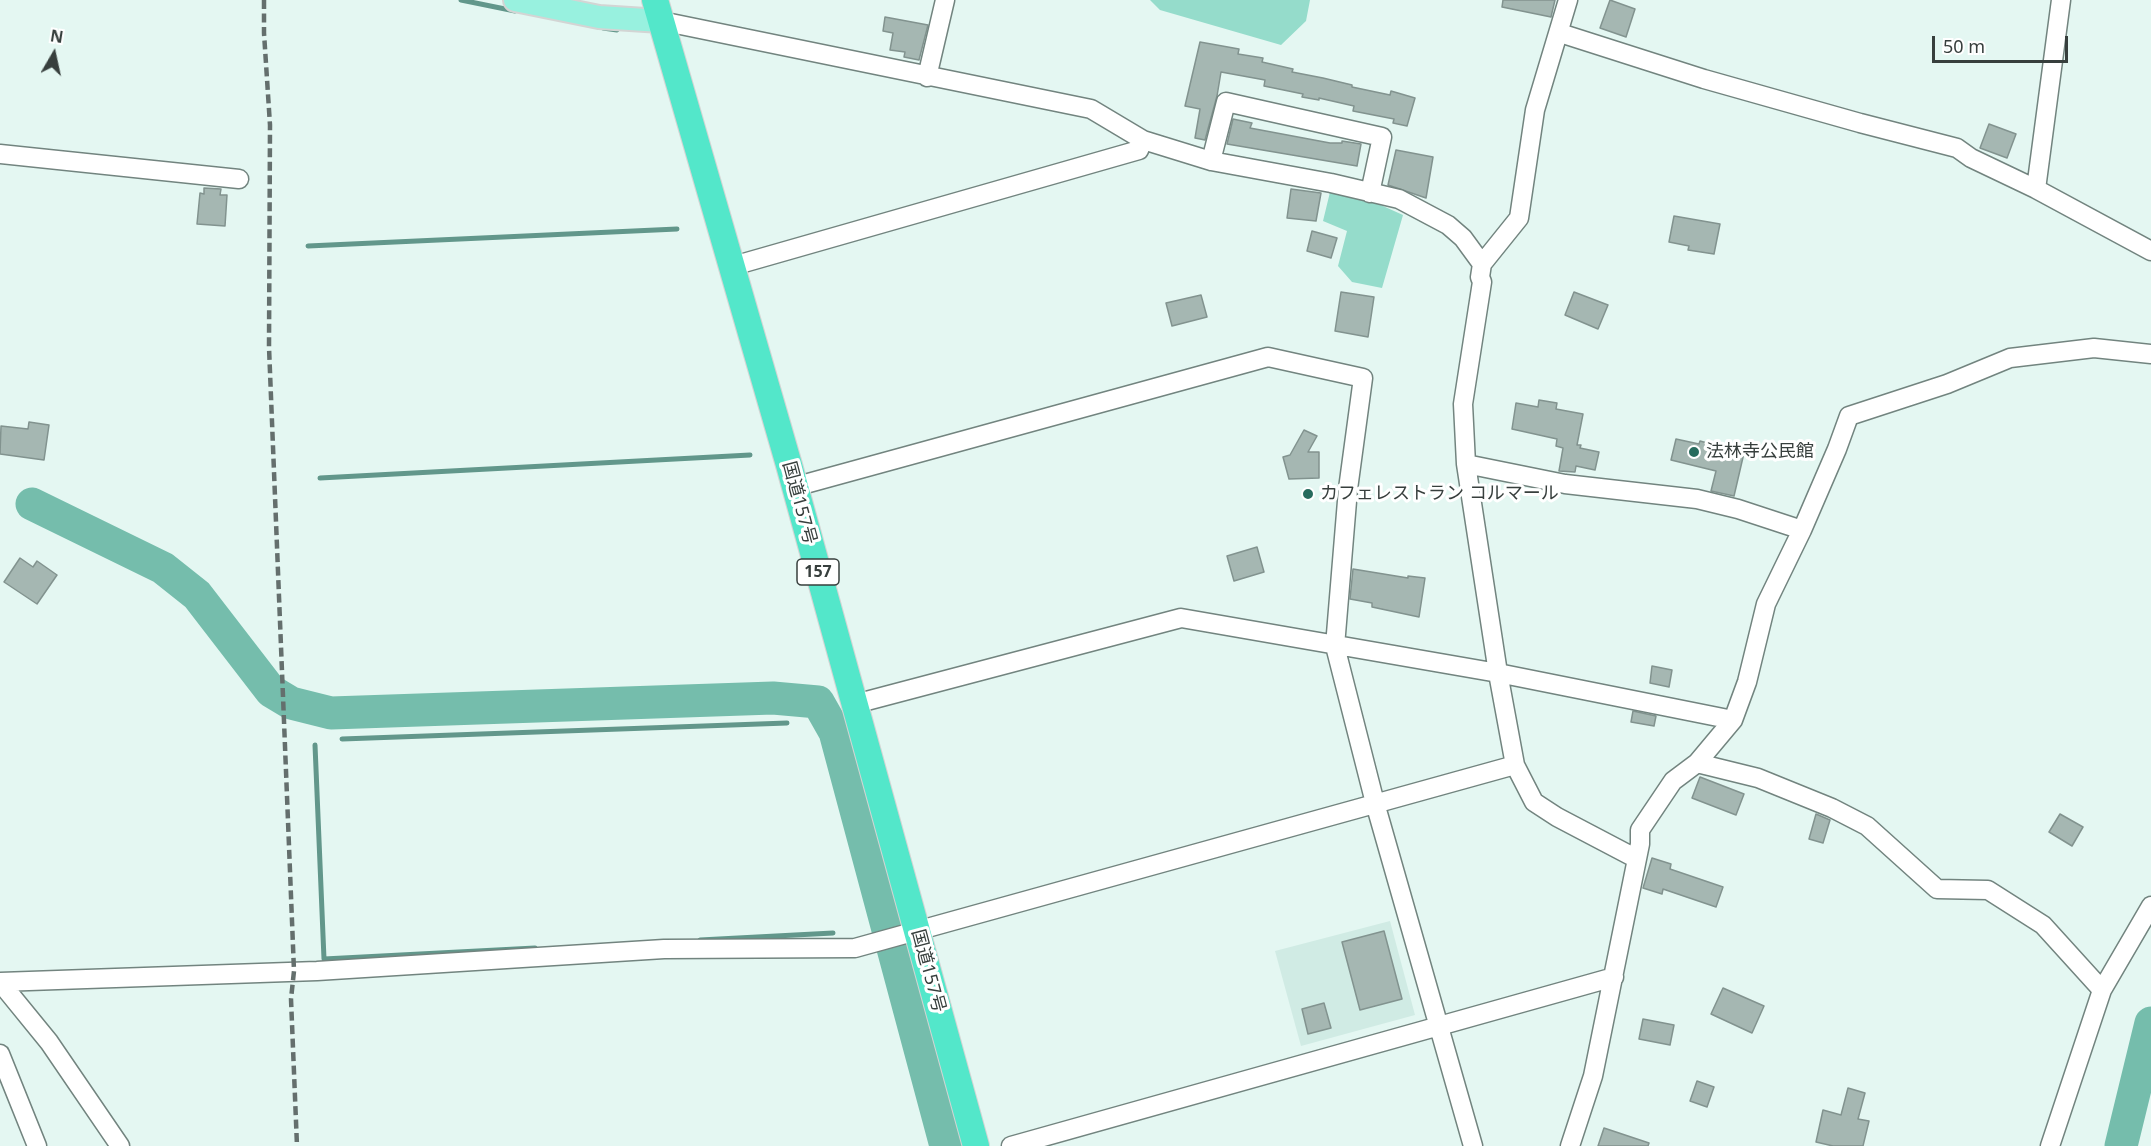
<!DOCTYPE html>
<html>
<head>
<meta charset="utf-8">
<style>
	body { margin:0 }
	#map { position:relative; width:2151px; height:1146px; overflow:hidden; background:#e4f7f2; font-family:"Noto Sans",sans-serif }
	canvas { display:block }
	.north { position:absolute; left:24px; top:24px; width:60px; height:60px; -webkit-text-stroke:4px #fff; paint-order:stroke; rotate:9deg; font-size:16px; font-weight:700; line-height:24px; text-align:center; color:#373f3d }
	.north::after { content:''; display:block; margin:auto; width:21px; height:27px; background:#373f3d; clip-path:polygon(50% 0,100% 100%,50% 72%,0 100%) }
	.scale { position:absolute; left:1932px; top:36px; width:136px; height:27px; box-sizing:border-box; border:3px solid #373f3d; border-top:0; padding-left:8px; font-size:18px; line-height:21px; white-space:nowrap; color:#373f3d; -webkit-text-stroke:4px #fff; paint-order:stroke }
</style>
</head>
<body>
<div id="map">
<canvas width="2151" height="1146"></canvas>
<div class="north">N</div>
<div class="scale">50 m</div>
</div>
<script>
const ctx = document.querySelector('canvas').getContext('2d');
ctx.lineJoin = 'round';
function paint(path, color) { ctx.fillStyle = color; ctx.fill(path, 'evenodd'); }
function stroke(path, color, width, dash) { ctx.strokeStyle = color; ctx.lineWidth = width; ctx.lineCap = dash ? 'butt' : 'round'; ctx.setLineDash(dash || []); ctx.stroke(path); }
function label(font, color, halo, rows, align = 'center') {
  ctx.font = font + ' "Noto Sans","Noto Sans JP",sans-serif'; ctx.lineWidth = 6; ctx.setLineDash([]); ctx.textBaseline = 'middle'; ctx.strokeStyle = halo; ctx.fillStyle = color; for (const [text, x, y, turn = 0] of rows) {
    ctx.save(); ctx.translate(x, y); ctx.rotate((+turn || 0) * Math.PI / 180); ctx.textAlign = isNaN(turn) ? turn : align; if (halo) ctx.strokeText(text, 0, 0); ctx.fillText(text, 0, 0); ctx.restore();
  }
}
paint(new Path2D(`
	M1390 921 1415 1015 1301 1046 1275 951Z`), '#d0ebe4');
paint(new Path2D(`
	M1150 0H1310L1306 21 1281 45 1160 10Z
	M1331 188 1365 198 1403 215 1382 288 1352 282 1338 266 1347 231 1323 221Z`), '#95dccb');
stroke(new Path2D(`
	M461 0 515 11
	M603 28 617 30
	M308 246 677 229
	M320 478 750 455
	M342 739 787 723
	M315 745 324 959 535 948
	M700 940 833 933`), '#62978b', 5);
stroke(new Path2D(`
	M32 504 163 568 197 595 271 691 291 703 331 713 773 698 818 702 835 732 946 1146
	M2121 1146 2151 1023`), '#75bdac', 33);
const building = new Path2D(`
	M1503 0H1555L1551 17 1502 7Z
	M1610 0 1635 9 1626 37 1600 28Z
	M885 17 928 25 919 60 904 57 905 52 890 50 893 33 883 31Z
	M1200 42 1239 49 1238 54 1263 58 1262 62 1293 69 1292 72 1323 78 1352 85V87L1390 95 1391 91 1415 98 1407 126 1393 123 1394 119 1353 111 1354 106 1319 98V100L1302 97 1303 94 1264 86 1265 80 1221 72 1217 96 1205 140 1195 138 1200 109 1185 106Z
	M1233 119 1252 123 1250 128 1330 143H1342V141L1361 144 1357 166 1227 144Z
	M1989 124 2016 134 2007 158 1980 148Z
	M1396 150 1433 157 1426 198 1388 185Z
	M204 188 221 189 220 195H227L225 226 197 224 200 193 204 194Z
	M1291 189 1321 193 1316 221 1287 218Z
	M1674 216 1720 224 1714 254 1688 250 1689 246 1669 242Z
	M1312 231 1337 238 1331 258 1307 251Z
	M1341 292 1374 297 1368 337 1335 331Z
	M1574 292 1608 305 1598 329 1565 315Z
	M1201 295 1207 317 1172 326 1166 303Z
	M1539 400 1557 403 1556 409 1583 414 1577 445H1581L1580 448 1599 452 1595 470 1576 466 1575 472 1559 471 1563 448 1556 446 1557 439 1512 429 1516 403 1538 407Z
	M29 422 49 425 44 460 0 454 1 426 28 429Z
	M1304 430 1317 436 1308 452H1319V478L1289 479 1283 457 1290 455Z
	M1676 439 1699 444 1700 441 1744 453 1734 496 1711 491 1716 471 1671 460Z
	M1257 547 1264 572 1234 581 1227 556Z
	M20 558 33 567 37 561 57 575 37 604 4 582Z
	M1353 569 1408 578V576L1425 578 1419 617 1372 607V603L1350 599Z
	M1652 666 1672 670 1669 687 1650 683Z
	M1633 711 1656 716 1654 726 1631 722Z
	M1700 777 1744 794 1736 815 1692 798Z
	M1816 814 1830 820 1823 843 1809 839Z
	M2060 814 2083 827 2072 846 2049 832Z
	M1652 858 1671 864 1670 869 1723 887 1716 907 1663 889 1662 894 1643 888Z
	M1384 931 1402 999 1360 1010 1342 942Z
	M1723 988 1764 1006 1752 1033 1711 1014Z
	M1324 1003 1331 1028 1308 1034 1302 1009Z
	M1643 1019 1674 1025 1670 1045 1639 1039Z
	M1697 1081 1714 1087 1707 1107 1690 1101Z
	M1848 1088 1865 1093 1858 1119 1869 1121 1863 1146H1833L1816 1142 1823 1110 1841 1115Z
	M1604 1128 1649 1143 1648 1146H1598Z`);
paint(building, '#a5b7b2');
stroke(building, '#82938f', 1.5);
const minor = new Path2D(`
	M1568 0 1535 110 1519 218 1482 264 1480 277 1482 282 1463 404 1466 464 1498 673 1515 765 1534 802 1557 817 1637 859
	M661 21 1091 109 1143 140 1211 161 1331 183 1399 199 1448 225 1463 238 1482 264
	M1560 33 1704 79 1860 123 1957 148 1971 158 2036 189 2151 251
	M927 77 945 0
	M0 154 239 179
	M1211 161 1226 102 1382 137 1370 193
	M2036 189 2061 0
	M733 266 1139 150 1143 140
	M1466 464 1565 484 1697 499 1738 509 1802 530
	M794 487 1268 357 1363 378 1348 489 1335 646 1375 803 1473 1146
	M855 704 1181 618 1498 673 1733 720
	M1697 763 1758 778 1832 808 1867 826 1937 889 1988 890 2043 925 2102 990
	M0 982 317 971 664 949 855 948 1515 765
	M0 982 49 1042 120 1146
	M0 1054 37 1146
	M1011 1146 1614 977
	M1570 1146 1593 1076 1640 844V830L1673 781 1697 763 1733 720 1747 682 1766 604 1802 530 1837 449 1849 416 1947 384 2010 358 2094 348 2151 354
	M2050 1146 2102 990 2151 906`);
const major = new Path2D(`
	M515 0 599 17 661 21`);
const highway = new Path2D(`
	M655 0 789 465 976 1146`);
stroke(minor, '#72847f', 21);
stroke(major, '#d3d5d4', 26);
stroke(highway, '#d3d5d4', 28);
stroke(minor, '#fff', 18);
stroke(major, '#98f1df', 22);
stroke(highway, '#53e7ca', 26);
stroke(new Path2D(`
	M264 0V33L270 125 269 347 294 971 291 999 297 1146`), '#646f6d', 4.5, [9, 4.5]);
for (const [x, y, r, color] of [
	[1694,452,6,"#276b5d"],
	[1308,494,6,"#276b5d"]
]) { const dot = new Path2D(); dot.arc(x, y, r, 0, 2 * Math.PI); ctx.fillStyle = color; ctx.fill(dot); stroke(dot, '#fff', 2); }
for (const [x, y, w] of [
	[818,572,42]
]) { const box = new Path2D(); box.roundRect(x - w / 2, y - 13, w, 26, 4.5); ctx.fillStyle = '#fff'; ctx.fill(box); stroke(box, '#373f3d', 1.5); }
label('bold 16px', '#373f3d', null, [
	["157",818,572]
]);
label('18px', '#373f3d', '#fff', [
	["法林寺公民館",1706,452],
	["カフェレストラン コルマール",1320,494]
], 'left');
label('18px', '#373f3d', '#fff', [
	["国道157号",799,503,75],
	["国道157号",928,971,75]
]);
</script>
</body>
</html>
